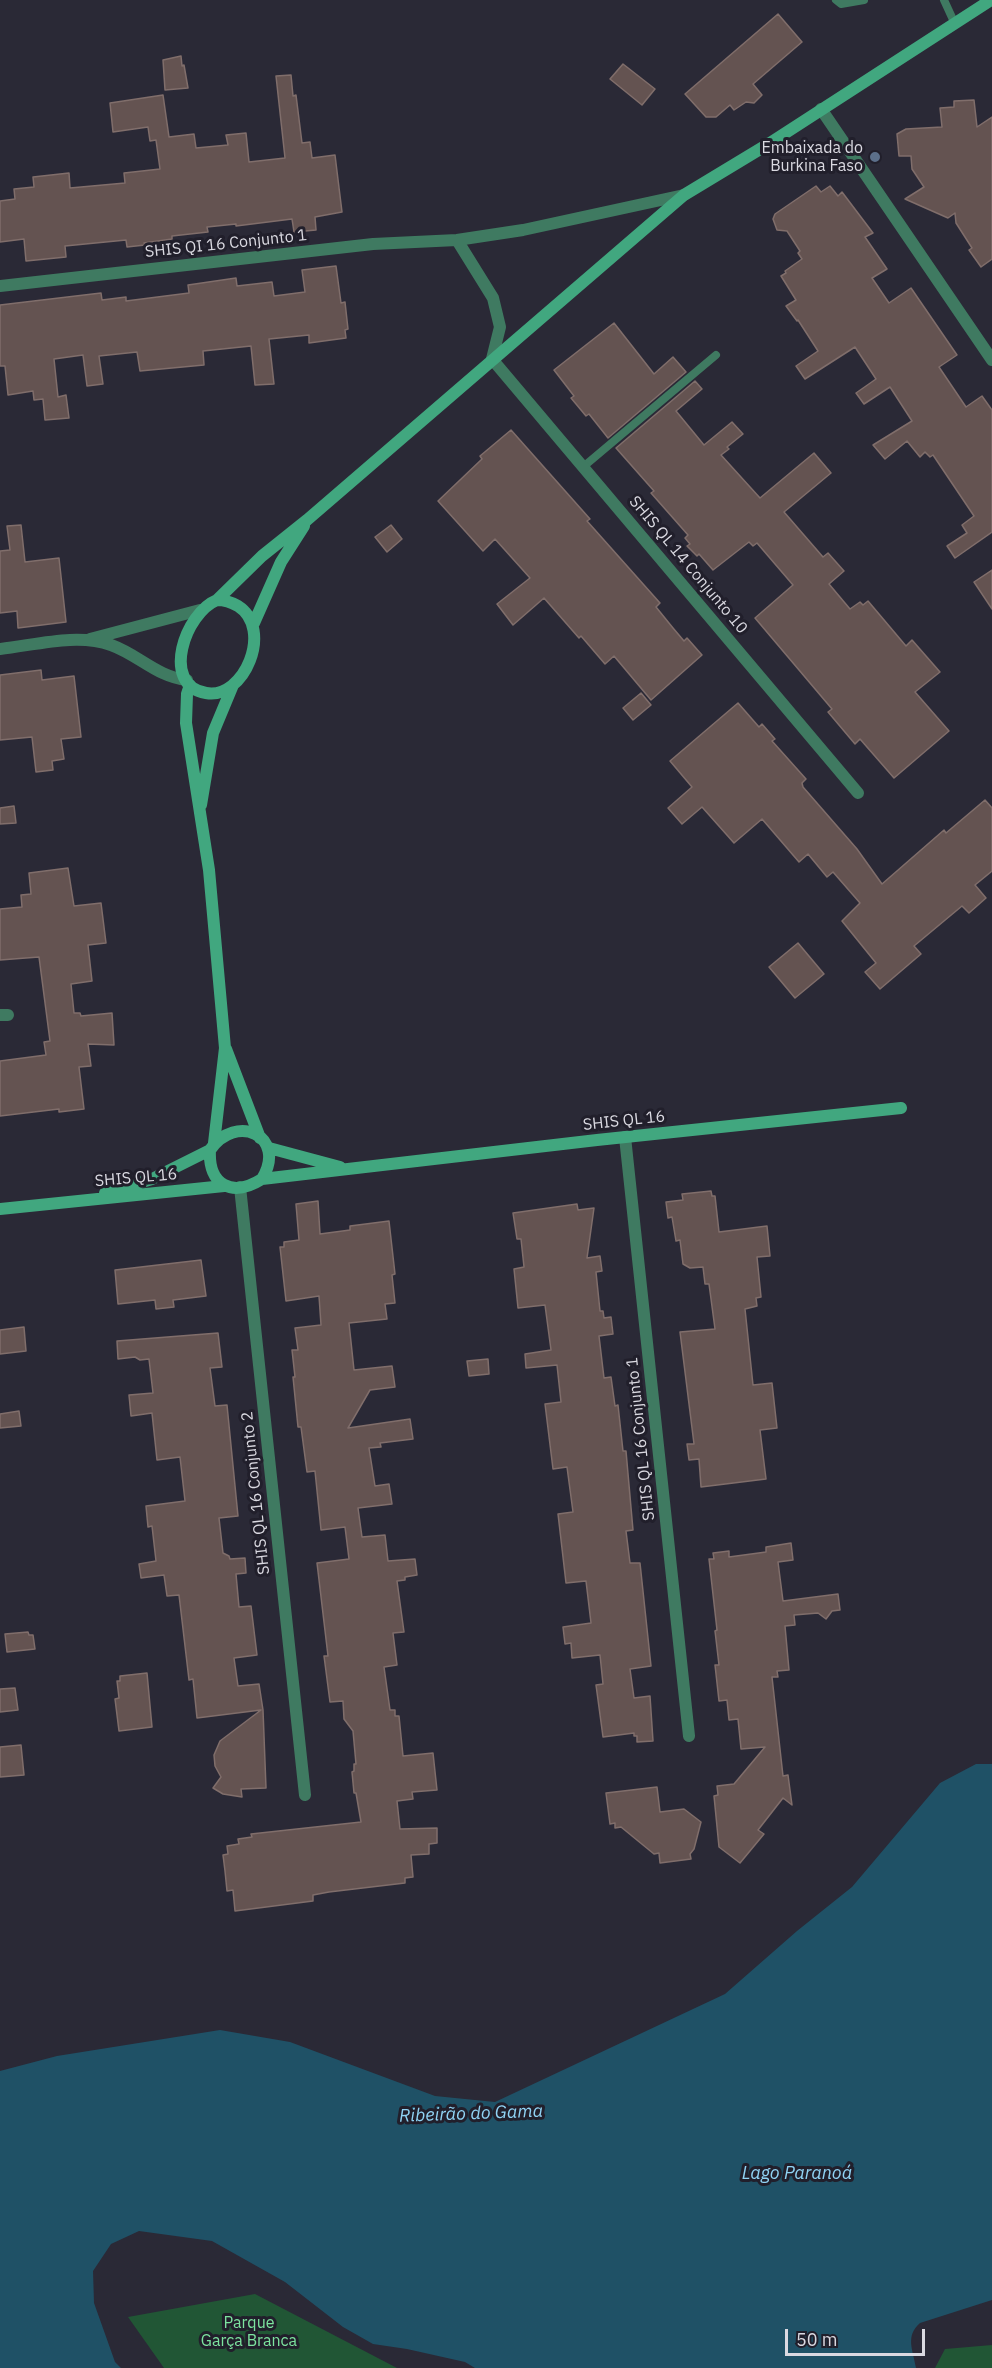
<!DOCTYPE html>
<html>
<head>
<meta charset="utf-8">
<style>
	body { margin:0 }
	#map { position:relative; width:992px; height:2368px; overflow:hidden; background:#2a2936; font-family:"IBM Plex Sans",sans-serif }
	canvas { display:block }
	.scale { position:absolute; left:785px; top:2329px; width:140px; height:27px; box-sizing:border-box; border:3px solid #dad9e1; border-top:0; padding-left:8px; font-size:18px; line-height:21px; white-space:nowrap; color:#dad9e1; -webkit-text-stroke:4px #211f2b; paint-order:stroke }
</style>
</head>
<body>
<div id="map">
<canvas width="992" height="2368"></canvas>
<div class="scale">50 m</div>
</div>
<script>
const ctx = document.querySelector('canvas').getContext('2d');
ctx.lineJoin = 'round';
function paint(path, color) { ctx.fillStyle = color; ctx.fill(path, 'evenodd'); }
function stroke(path, color, width, dash) { ctx.strokeStyle = color; ctx.lineWidth = width; ctx.lineCap = dash ? 'butt' : 'round'; ctx.setLineDash(dash || []); ctx.stroke(path); }
function label(font, color, halo, rows, align = 'center') {
  ctx.font = font + ' "IBM Plex Sans",sans-serif'; ctx.lineWidth = 6; ctx.setLineDash([]); ctx.textBaseline = 'middle'; ctx.strokeStyle = halo; ctx.fillStyle = color; for (const [text, x, y, turn = 0] of rows) {
    ctx.save(); ctx.translate(x, y); ctx.rotate((+turn || 0) * Math.PI / 180); ctx.textAlign = isNaN(turn) ? turn : align; if (halo) ctx.strokeText(text, 0, 0); ctx.fillText(text, 0, 0); ctx.restore();
  }
}
paint(new Path2D(`
	M255 2294 397 2368H164L128 2317Z
	M992 2345V2368H935L945 2349Z`), '#215635');
paint(new Path2D(`
	M976 1764H992V2300L920 2323C905 2336 913 2350 916 2368H475L465 2362 407 2349 373 2344 343 2327 285 2282 212 2241 139 2231 111 2244 93 2271 94 2303 115 2362 121 2368H0V2071L57 2056 220 2030 290 2042 435 2096 495 2102 725 1994 797 1931 852 1887 940 1783Z`), '#1f5166');
const building = new Path2D(`
	M778 14 802 42 753 84 762 95 754 103 746 102 734 110 730 105 716 117H706L685 94Z
	M181 56 182 66 184 65 188 88 165 90 163 60Z
	M623 64 655 89 642 105 610 79Z
	M291 75 293 96 296 95 302 143 310 142 312 158 335 155 342 212 315 217 316 230 294 232 292 219 236 226V224L207 227 208 232 172 236V239L144 243 145 245 127 247 126 240 65 246 66 257 26 261 24 239 0 242V201L15 199 14 189 34 187 33 177 69 173 70 188 125 183 124 173 160 169 156 140 150 141 148 127 113 132 110 103 163 95 169 137 194 134 196 148 228 145 226 135 246 133 249 162 285 158 276 76Z
	M974 100 977 127 992 117V259L981 267 969 250 972 248 956 223 955 213 948 218 905 199 924 187 912 169 911 156H899L897 134 906 129 942 127 940 108 954 107V101Z
	M816 186 821 192 830 186 838 196 842 192 873 233 865 237 887 269 872 278 889 303 911 288 957 355 939 367 966 407 982 396 992 410V532L955 558 947 546 967 533 962 525 974 516 933 455 930 457 925 452 920 457 907 441 885 459 873 445 912 421 890 387 864 404 856 393 876 379 855 347 805 379 796 366 818 351 798 320 797 321 786 306 796 300 781 276 786 273 785 271 802 259 798 253 800 251 787 231 777 230 773 219 775 214Z
	M336 266 341 303 345 302 348 329 345 330 346 338 309 343V335L269 339 274 384 255 385 251 346 203 351 204 365 140 371 137 352 99 356 103 384 87 386 83 355 54 359 58 397 66 395 69 418 45 420 43 399 34 400 33 391 8 395 5 366H0V305L101 293 102 300 126 297V301L189 293 188 285 236 278 237 286 272 282 274 296 305 292 302 270Z
	M614 323 654 374 673 357 686 372 608 438 589 414 586 416 571 398 574 396 554 370Z
	M695 381 702 389 676 411 704 445 732 422 743 434 727 447 729 449 721 455 760 498 814 453 831 473 784 512 823 557 828 553 844 571 829 584 850 609 860 602 863 605 868 601 906 646 912 640 940 672 915 692 949 731 894 778 860 739 855 744 828 712 832 709 755 618 793 585 757 543 753 546 749 542 713 570 699 554 697 556 687 546 690 544 685 538 688 535 651 493 654 491 616 448Z
	M511 430 590 519 587 521 660 603 656 607 673 628 684 641 687 638 702 655 651 700 614 656 605 664 581 636 579 638 544 598 513 625 497 604 530 578 495 539 483 551 438 501 482 459 480 456Z
	M21 525 25 562 59 558 66 622 18 628 17 611 0 613V551L10 550 7 526Z
	M391 525 402 539 387 552 375 537Z
	M992 570V609L974 582Z
	M41 670 42 680 74 676 81 737 61 739 64 759 52 761 53 770 36 772 32 737 0 740V675Z
	M641 693 651 705 633 720 623 708Z
	M738 703 759 727 762 724 775 739 772 741 806 779 802 783 803 787 857 849 882 884 944 830 946 833 985 800 992 808V871L975 885 986 898 969 913 962 906 914 946 921 954 880 989 865 972 876 963 842 921 860 903 833 872 827 877 808 854 799 862 762 819 734 843 702 807 682 824 668 808 692 787 670 761Z
	M14 806 16 823 0 824V808Z
	M68 868 74 906 101 903 106 943 88 945 92 981 71 984 74 1013H80L81 1016 112 1013 114 1045 88 1044 91 1066 79 1067 84 1109 59 1112V1109L0 1116V1061L46 1055 44 1042 50 1041 39 957 0 960V909L22 907 21 895 31 894 29 873Z
	M798 943 824 974 795 998 769 967Z
	M711 1191 712 1196H715L719 1232 767 1226 770 1256 757 1257 761 1297 756 1298 757 1306 745 1309 753 1385 772 1383 777 1428 760 1430 766 1479 701 1487 699 1459 689 1460 687 1444H694L680 1332 715 1329 709 1284H705L703 1267 690 1268 683 1264 680 1240 676 1241 672 1217 668 1218 666 1202 683 1200 682 1194Z
	M318 1201 320 1234 350 1230V1226L389 1221 395 1274 392 1275 395 1303 385 1304 387 1319 349 1323 354 1370 392 1366 395 1387 370 1390 348 1428 410 1419 413 1439 380 1443 381 1447 369 1448 375 1486 389 1484 392 1504 358 1508 362 1537 385 1535 388 1561 415 1559 417 1575 405 1577V1580L397 1581 404 1632 393 1633 397 1665 384 1667 390 1710H395V1716H399L403 1756 433 1753 437 1790 412 1792 413 1799 397 1801 400 1829 437 1828V1843L429 1844V1854L411 1855 413 1877 405 1878V1883L329 1892 313 1895V1901L235 1911 233 1890 227 1891 225 1871 223 1855 228 1854 227 1846 239 1844 238 1839 252 1837 251 1834 361 1822 356 1793H354L352 1772 354 1771V1764H356L353 1731 344 1719 343 1701 330 1702 324 1656H328L317 1563 349 1559 345 1527 321 1530 315 1471 307 1472 301 1427H298L293 1377H295L292 1350H298L295 1328 321 1325 319 1296 286 1301 280 1247H284V1242L299 1240 296 1204Z
	M577 1204 578 1210 594 1208 587 1258 600 1256 602 1271 596 1272 600 1311H603L604 1318 611 1317 613 1334 599 1336 604 1378 611 1377 615 1406 618 1405 623 1451H626L633 1530 626 1531 630 1563H640L651 1666 630 1669 634 1698 650 1696 653 1741 637 1742V1736H634V1733L603 1737 596 1685 603 1684 600 1655 572 1658 571 1643 565 1644 563 1627 591 1623 586 1581 566 1583 558 1514 573 1512 567 1467 553 1469 545 1404 561 1402 557 1365 526 1368 525 1354 551 1350 545 1305 518 1308 514 1269 524 1267 521 1239H517L513 1213Z
	M201 1260 206 1296 173 1300 174 1307 156 1309 155 1300 118 1304 115 1270Z
	M24 1327 26 1351 0 1354V1330Z
	M218 1333 222 1367 210 1368 215 1406 227 1405 238 1516 219 1518 223 1553 229 1556 230 1559 245 1558 246 1573 236 1574 239 1607 251 1606 257 1655 234 1658 238 1686 259 1684 263 1710 266 1788 241 1789 242 1797 223 1794 213 1788 221 1777 215 1766 214 1755 220 1741 261 1710 197 1718 193 1679 189 1680 179 1595 167 1596 164 1575 141 1578 139 1564 156 1561 152 1526 148 1527 146 1506 185 1501 180 1457 157 1460 152 1413 131 1416 129 1395 153 1393 149 1359 140 1360 135 1357 118 1359 117 1341Z
	M488 1359 489 1374 469 1376 467 1361Z
	M19 1411 21 1426 0 1428V1414Z
	M791 1543 793 1560 778 1562 783 1601 838 1594 840 1610 832 1611 826 1619 818 1613 794 1615 795 1625 785 1626 789 1670 777 1671 778 1677H772L783 1776 788 1775 792 1805 783 1798 758 1830 764 1834 740 1863 719 1847 714 1796 718 1795 717 1786 734 1784 765 1747 741 1749 738 1719 729 1720 727 1700 719 1701 715 1665H719L715 1631 717 1630 709 1559H714L713 1553 729 1551V1557L766 1552V1547Z
	M28 1632 29 1635H33L35 1649 7 1652 5 1634Z
	M147 1673 152 1727 119 1731 115 1699 119 1698 117 1681H120V1676Z
	M15 1688 18 1710 0 1712V1689Z
	M21 1745 24 1775 0 1777V1747Z
	M657 1787 660 1812 684 1809 701 1822 694 1849 690 1854 691 1859 660 1863 659 1853 654 1854 621 1827 615 1828V1823L610 1824 606 1793Z`);
paint(building, '#645351');
stroke(building, '#806e6b', 1.5);
stroke(new Path2D(`
	M836 0 841 4 864 0
	M944 0 955 24
	M583 467 716 355`), '#3f7a61', 8);
stroke(new Path2D(`
	M821 109 992 360
	M457 240 493 298 500 327 492 359 858 793
	M0 286 373 244 457 240 523 230 684 195
	M90 639 200 610
	M0 649C36 645 77 633 111 645 139 655 157 677 187 680
	M0 1015H8
	M625 1137 689 1736
	M240 1187 305 1795`), '#3f7a61', 12);
stroke(new Path2D(`
	M217 600 262 556 307 520 684 195 770 143 991 0
	M217 600C225 600 231 602 238 606 274 629 244 700 206 693 160 685 185 613 217 600Z
	M254 623 281 562 304 526
	M190 685 187 694 186 723 209 870 225 1048 214 1143
	M201 805 213 733 233 685
	M226 1049 260 1138
	M269 1148 340 1167
	M262 1179C288 1136 236 1112 210 1150 208 1185 232 1198 262 1179L597 1140 901 1108
	M105 1193 152 1179 210 1150
	M0 1209 224 1186`), '#41a77f', 12);
for (const [x, y, r, color] of [
	[875,157,6,"#5c6f8a"]
]) { const dot = new Path2D(); dot.arc(x, y, r, 0, 2 * Math.PI); ctx.fillStyle = color; ctx.fill(dot); stroke(dot, '#211f2b', 2); }
label('16px', '#dad9e1', '#211f2b', [
	["Embaixada do",863,148],
	["Burkina Faso",863,166]
], 'right');
label('16px', '#dad9e1', '#211f2b', [
	["SHIS QI 16 Conjunto 1",226,244,-6],
	["SHIS QL 14 Conjunto 10",688,565,50],
	["SHIS QL 16",624,1121,-6],
	["SHIS QL 16",136,1178,-5],
	["SHIS QL 16 Conjunto 1",641,1439,-96],
	["SHIS QL 16 Conjunto 2",256,1493,-96]
]);
label('16px', '#7ce39f', '#211f2b', [
	["Parque",249,2323],
	["Garça Branca",249,2341]
]);
label('italic 18px', '#90d3f4', '#211f2b', [
	["Ribeirão do Gama",471,2114,-2],
	["Lago Paranoá",797,2174]
]);
</script>
</body>
</html>
